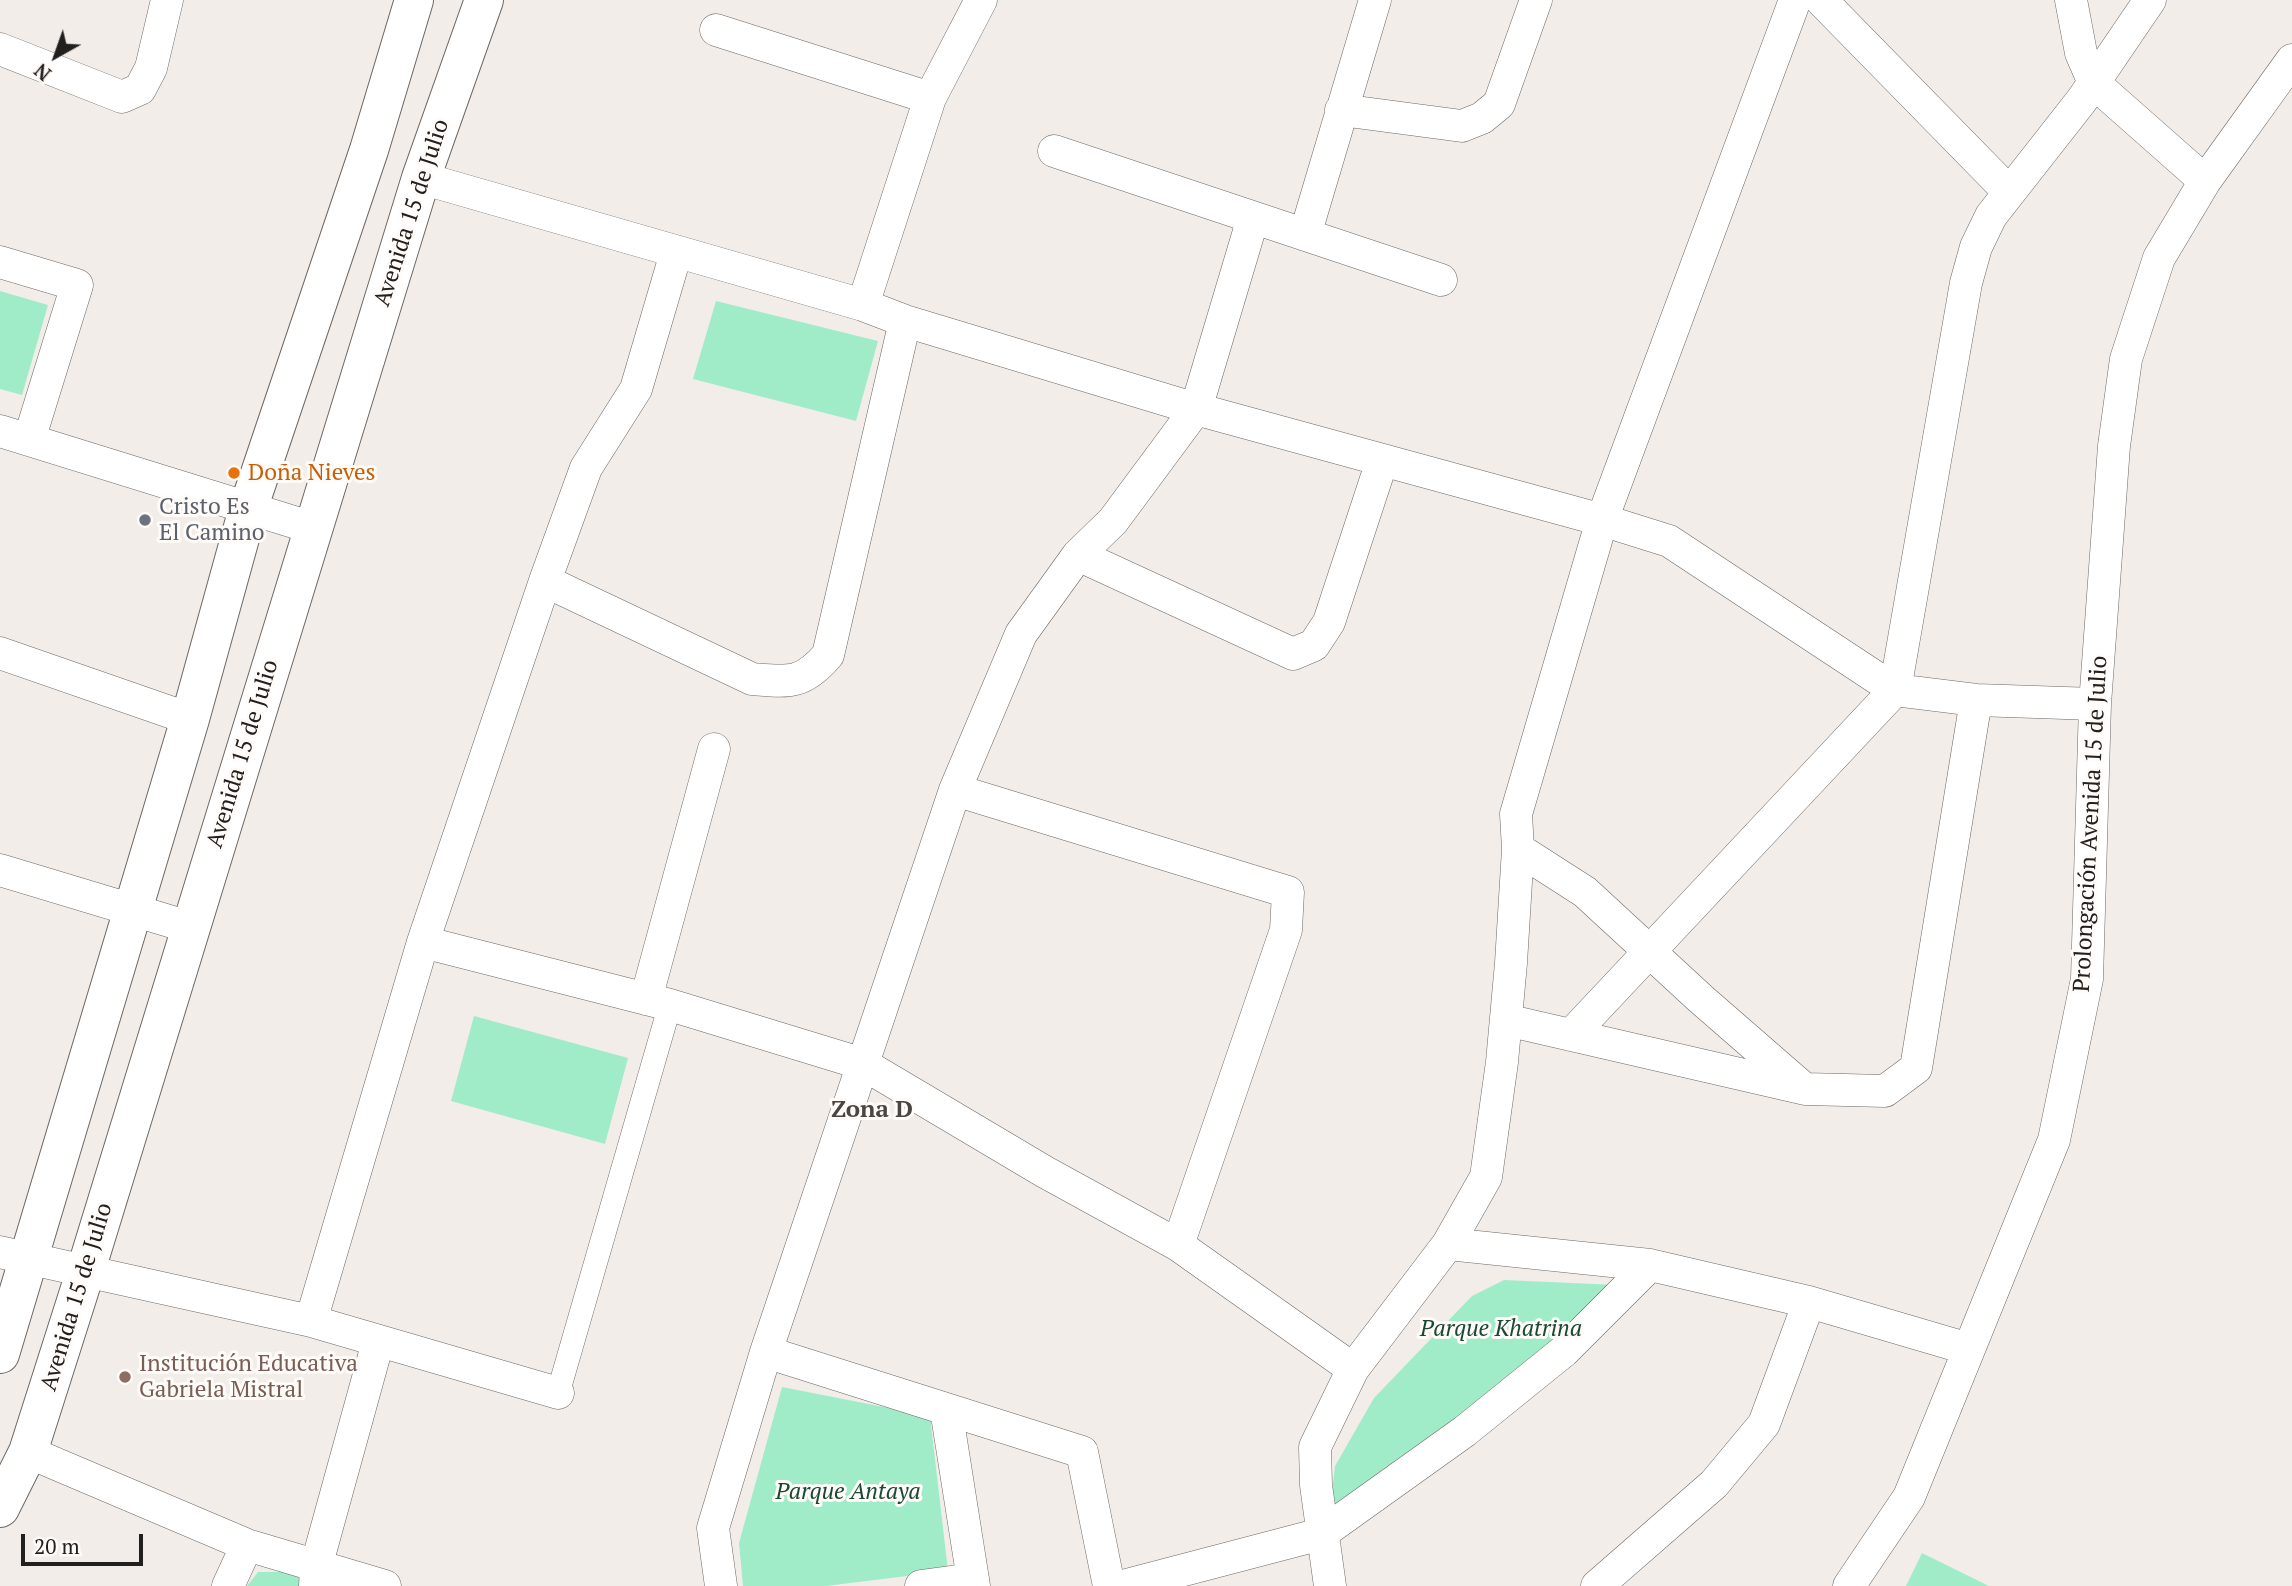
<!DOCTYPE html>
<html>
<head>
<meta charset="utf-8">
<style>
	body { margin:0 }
	#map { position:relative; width:2292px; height:1586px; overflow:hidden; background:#f3ede9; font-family:"PT Serif",serif }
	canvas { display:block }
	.north { position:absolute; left:21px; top:21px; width:70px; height:70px; -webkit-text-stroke:5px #fefbf8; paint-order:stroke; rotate:220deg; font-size:19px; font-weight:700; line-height:28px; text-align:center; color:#22201e }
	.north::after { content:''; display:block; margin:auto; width:24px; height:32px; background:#22201e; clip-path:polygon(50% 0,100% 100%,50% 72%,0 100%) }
	.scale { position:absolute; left:21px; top:1534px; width:122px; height:32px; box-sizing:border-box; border:4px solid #22201e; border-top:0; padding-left:9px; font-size:21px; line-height:24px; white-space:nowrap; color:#22201e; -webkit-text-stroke:5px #fefbf8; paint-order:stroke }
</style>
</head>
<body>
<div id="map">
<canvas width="2292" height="1586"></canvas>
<div class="north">N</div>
<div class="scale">20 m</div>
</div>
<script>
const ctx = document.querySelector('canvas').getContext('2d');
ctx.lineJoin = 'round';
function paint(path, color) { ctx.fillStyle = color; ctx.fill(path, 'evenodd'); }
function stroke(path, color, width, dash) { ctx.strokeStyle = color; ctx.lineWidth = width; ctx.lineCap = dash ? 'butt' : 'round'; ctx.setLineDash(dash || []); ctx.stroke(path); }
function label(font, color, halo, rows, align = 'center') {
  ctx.font = font + ' "PT Serif",serif'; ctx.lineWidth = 6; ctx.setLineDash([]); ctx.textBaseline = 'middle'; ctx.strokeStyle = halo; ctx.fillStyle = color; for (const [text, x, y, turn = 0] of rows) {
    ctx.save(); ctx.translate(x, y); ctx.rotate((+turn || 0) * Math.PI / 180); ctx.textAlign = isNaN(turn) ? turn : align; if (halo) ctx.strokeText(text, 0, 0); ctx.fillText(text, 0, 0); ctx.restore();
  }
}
paint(new Path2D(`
	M0 291 48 305 22 395 0 389Z
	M716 301 878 341 856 421 693 379Z
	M474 1016 628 1058 605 1144 451 1101Z
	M1504 1280 1617 1285 1468 1416 1329 1519 1335 1466 1374 1398 1472 1296Z
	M782 1387 930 1416 948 1571 826 1586H743L739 1543Z
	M1922 1553 1989 1586H1906Z
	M258 1572H306L320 1586H247Z`), '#a0ecc8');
const pedestrian = new Path2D(`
	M558 1393 670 1005`);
const minor = new Path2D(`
	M1821 0 2009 192
	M2071 0 2081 53 2094 83 2205 181
	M716 30 930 98
	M0 49 122 97 140 89 151 68 167 0
	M1341 110 1462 126 1482 118 1499 104 1536 0
	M1054 151 1441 280
	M421 178 863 305 905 321 1196 409 1602 520 1669 541 1895 690 1976 700 2095 704
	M1305 235 1375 0
	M0 262 77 285 29 440
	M863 305 930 98 981 0
	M0 431 313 528
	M1078 555 1293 654 1314 645 1329 622 1382 461
	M545 581 752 679C789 682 802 685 828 655L905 321
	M0 653 190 719
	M955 790 1288 892 1286 930 1178 1245
	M1518 849 1585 892 1701 999 1801 1086
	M0 870 189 927
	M423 942 670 1005 863 1064 1045 1172 1178 1245 1353 1369
	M646 999 714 749
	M1506 1020 1805 1089 1885 1091 1916 1068 1976 700
	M1571 1035 1895 690 1966 283 1976 247 1991 216 2082 100 2150 0
	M1448 1244 1486 1177 1502 1062 1511 963 1518 849 1516 814 1602 520 1795 0
	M0 1252 311 1321 558 1393
	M311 1321 423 942 545 581 586 468 636 389 676 253
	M766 1352 1082 1452 1109 1586
	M946 1409 974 1586
	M28 1452 247 1545 385 1586
	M228 1586 247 1545
	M315 1586 316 1567 378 1342
	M721 1586 713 1528 766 1352 955 790 1021 634 1078 555 1113 521 1196 409 1253 218
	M921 1586 973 1579
	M1123 1586 1321 1534 1465 1431 1564 1351 1650 1265
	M1330 1586 1316 1485 1315 1447 1353 1369 1448 1244 1650 1265 1809 1302 1969 1349
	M1597 1586 1714 1484 1764 1424 1809 1302
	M1849 1586 1909 1497 2054 1140 2087 979 2095 704 2114 446 2126 359 2159 258 2205 181 2292 60`);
const tertiary = new Path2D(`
	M0 1354 190 719 248 509 369 150 414 0
	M0 1508 28 1452 85 1273 421 178 484 0`);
stroke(pedestrian, '#6d6864', 24);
stroke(minor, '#6d6864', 33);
stroke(tertiary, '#6d6864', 40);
stroke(pedestrian, '#fff', 23);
stroke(minor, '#fff', 32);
stroke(tertiary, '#fff', 38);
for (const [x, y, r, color] of [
	[234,473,7,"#e8710a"],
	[145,520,7,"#6b7280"],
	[125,1377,7,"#8d6e63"]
]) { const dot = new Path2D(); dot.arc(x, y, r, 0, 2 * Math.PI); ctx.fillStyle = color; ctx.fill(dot); stroke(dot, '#fefbf8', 2.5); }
label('23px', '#22201e', '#fefbf8', [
	["Avenida 15 de Julio",412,213,-72],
	["Avenida 15 de Julio",243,754,-73],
	["Prolongación Avenida 15 de Julio",2091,824,-87],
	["Avenida 15 de Julio",77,1297,-73]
]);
label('23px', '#c56008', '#fefbf8', [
	["Doña Nieves",248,473]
], 'left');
label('23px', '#5b616d', '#fefbf8', [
	["Cristo Es",159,507],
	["El Camino",159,533]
], 'left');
label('italic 23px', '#1b4735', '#fefbf8', [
	["Parque Khatrina",1501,1329],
	["Parque Antaya",848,1492]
]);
label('23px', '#785e54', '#fefbf8', [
	["Institución Educativa",139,1364],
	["Gabriela Mistral",139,1390]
], 'left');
label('bold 24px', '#4a4542', '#fefbf8', [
	["Zona D",872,1110]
]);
</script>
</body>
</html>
